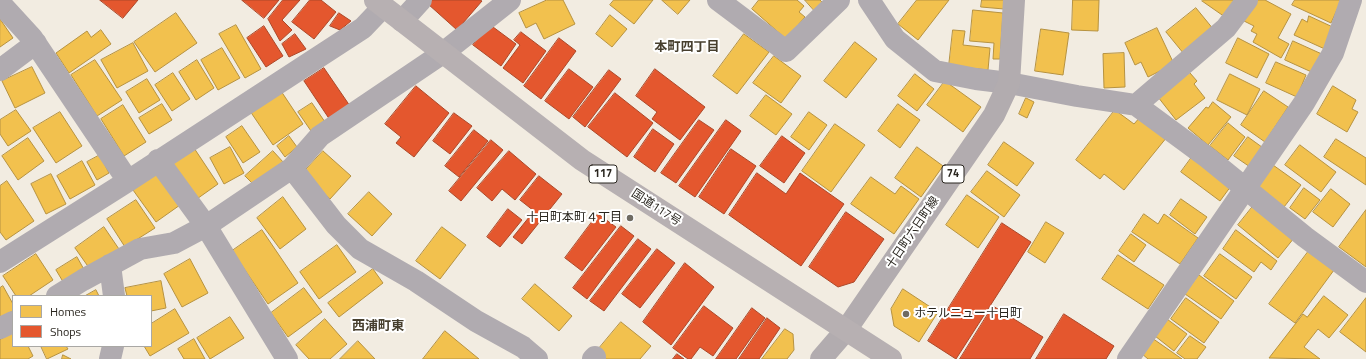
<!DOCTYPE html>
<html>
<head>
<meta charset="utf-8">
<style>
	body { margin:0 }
	#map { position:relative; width:1366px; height:359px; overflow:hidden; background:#f2ece1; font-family:"Titillium Web",sans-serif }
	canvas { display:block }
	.legend { position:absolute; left:12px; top:295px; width:140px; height:52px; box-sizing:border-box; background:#fff; border:1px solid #a9a8a5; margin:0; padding:5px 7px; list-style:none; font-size:12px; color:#29251e }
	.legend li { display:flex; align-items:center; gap:8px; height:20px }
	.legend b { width:20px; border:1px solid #a9a8a5 }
</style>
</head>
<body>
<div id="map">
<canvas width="1366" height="359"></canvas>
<ul class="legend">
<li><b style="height:11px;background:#f2c14e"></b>Homes</li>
<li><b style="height:11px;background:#e4572e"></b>Shops</li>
</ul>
</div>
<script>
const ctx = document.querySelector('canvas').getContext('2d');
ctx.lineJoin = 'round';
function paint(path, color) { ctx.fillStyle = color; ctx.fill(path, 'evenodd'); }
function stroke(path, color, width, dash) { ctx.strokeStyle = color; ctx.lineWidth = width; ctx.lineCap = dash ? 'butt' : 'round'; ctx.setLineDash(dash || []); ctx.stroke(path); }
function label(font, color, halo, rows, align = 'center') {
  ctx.font = font + ' "Titillium Web","Noto Sans JP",sans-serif'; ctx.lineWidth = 4; ctx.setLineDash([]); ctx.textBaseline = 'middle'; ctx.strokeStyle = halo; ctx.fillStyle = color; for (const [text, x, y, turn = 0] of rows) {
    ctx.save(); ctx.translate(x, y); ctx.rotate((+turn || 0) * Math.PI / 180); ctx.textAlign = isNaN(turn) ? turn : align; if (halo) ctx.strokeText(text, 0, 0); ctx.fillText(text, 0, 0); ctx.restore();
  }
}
const homes = new Path2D(`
	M547 0H563L575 24 544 39 536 23 526 28 519 13Z
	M614 0H653L634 24 610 5Z
	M662 0H690L678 14Z
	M759 0H797L804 6 799 12 805 17 786 39 752 9Z
	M805 0H820L822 2 814 10Z
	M917 0H949L918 40 898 24Z
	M982 0H1004V9L981 7Z
	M1073 0H1099L1098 31 1072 30Z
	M1203 0H1236L1225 17 1202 1Z
	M1255 0H1265L1291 14 1278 38 1289 44 1281 58 1253 42 1257 34 1251 31 1254 26 1244 21Z
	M1295 0H1339L1341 1 1331 23 1292 5Z
	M1196 8 1214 30 1184 54 1166 32Z
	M973 10 1003 13 1000 59H993L994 43 970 41Z
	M176 13 197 43 155 72 134 42Z
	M610 15 627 29 612 47 596 34Z
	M1309 16 1337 29 1327 50 1294 35 1302 19 1307 22Z
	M0 19 13 38 0 47Z
	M236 25 261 69 245 78 219 34Z
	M1157 28 1174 64 1148 77 1141 62 1135 65 1125 43Z
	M1041 29 1069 33 1063 75 1035 71Z
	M101 30 111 44 69 73 56 53 87 31 91 37Z
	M953 30 965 31 963 45 990 48 988 70 949 66Z
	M744 34 769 52 737 94 713 76Z
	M1238 38 1269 54 1257 78 1226 63Z
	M1293 41 1324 55 1316 74 1285 60Z
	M855 42 877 59 846 98 824 81Z
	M133 43 148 71 117 88 101 60Z
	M222 48 240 78 218 90 201 60Z
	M1124 53 1125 87 1104 88 1103 54Z
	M774 56 801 76 781 103 753 83Z
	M95 60 122 100 97 116 71 75Z
	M197 60 214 88 196 100 179 72Z
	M1276 62 1306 75 1297 97 1266 83Z
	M32 67 45 93 15 108 2 81Z
	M173 73 190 99 172 111 155 85Z
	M1190 73 1197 81 1194 84 1205 98 1176 120 1158 97Z
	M915 74 934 89 917 111 898 96Z
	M1230 74 1260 89 1247 115 1217 100Z
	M147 79 160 100 139 113 126 92Z
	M945 81 981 107 963 132 927 105Z
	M1333 86 1356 100 1352 109 1358 112 1347 132 1317 114Z
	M281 91 303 124 273 145 250 111Z
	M1264 91 1288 107 1265 142 1241 125Z
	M766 95 792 114 776 135 750 116Z
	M1026 98 1034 102 1027 118 1019 114Z
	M1213 102 1231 117 1208 145 1188 128 1206 107 1208 108Z
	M312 103 325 122 311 131 298 112Z
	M162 104 172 120 149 134 139 118Z
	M898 104 920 120 900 148 878 131Z
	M123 105 146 142 124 156 101 119Z
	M16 110 31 131 8 146 0 134V120Z
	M1115 110 1134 124 1141 116 1167 137 1124 190 1104 174 1100 179 1076 160Z
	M60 112 82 146 56 163 33 128Z
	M809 112 827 125 809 150 791 137Z
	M1228 123 1245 137 1228 160 1210 146Z
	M835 124 865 145 831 192 802 171Z
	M242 126 260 152 243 163 226 137Z
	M289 136 297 147 285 157 277 146Z
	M1248 137 1266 150 1253 169 1234 156Z
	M28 138 44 161 18 180 2 156Z
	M1336 139 1366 158V185L1324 157Z
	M1004 142 1034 163 1017 186 988 165Z
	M1300 145 1336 172 1321 192 1285 165Z
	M230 147 244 173 224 184 210 158Z
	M917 147 943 166 921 197 895 178Z
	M194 148 218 184 194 201 169 165Z
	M273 151 284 163 257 188 245 176Z
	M323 151 351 176 330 199 302 174Z
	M100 155 109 173 97 180 87 162Z
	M1192 157 1231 186 1220 201 1181 172Z
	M82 161 95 185 70 199 57 176Z
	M1273 165 1301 185 1284 207 1257 187Z
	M987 171 1020 195 1004 217 971 192Z
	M157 173 180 205 156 222 133 190Z
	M51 174 66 204 46 214 31 184Z
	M871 177 895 194 901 186 919 199 894 234 851 204Z
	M7 181 34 221 6 240 0 232V186Z
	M1304 188 1320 200 1305 219 1290 208Z
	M1331 189 1350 204 1333 227 1313 212Z
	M369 192 392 214 372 236 348 214Z
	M967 195 999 217 978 248 946 225Z
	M283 197 306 229 280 249 257 218Z
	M1181 199 1207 217 1195 234 1170 215Z
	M136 200 155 228 125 247 107 219Z
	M1254 205 1294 238 1278 258 1238 225Z
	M1366 210V267L1339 247Z
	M1144 214 1158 224 1164 214 1198 238 1180 264 1132 232Z
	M1046 222 1064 233 1045 263 1028 252Z
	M104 227 121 252 92 272 75 248Z
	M442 227 466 245 440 279 416 261Z
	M262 230 298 283 268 304 232 251Z
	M1236 230 1277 261 1271 270 1261 262 1254 272 1223 249Z
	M1131 234 1146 245 1134 262 1119 251Z
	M337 245 356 272 319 299 300 272Z
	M1311 248 1337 266 1295 323 1269 304Z
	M36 254 53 280 29 296H16L3 276Z
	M1220 254 1252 277 1236 299 1204 276Z
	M1118 255 1164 285 1148 309 1102 279Z
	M77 257 86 273 65 285 56 270Z
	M190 259 208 293 182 307 164 274Z
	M373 269 383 283 339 317 328 303Z
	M1199 275 1234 301 1221 319 1185 294Z
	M161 281 166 308 151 311V296H127L125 288Z
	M535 284 572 316 559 331 522 299Z
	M3 286 13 304V311L0 318V288Z
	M304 288 322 312 288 337 271 313Z
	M903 289 938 312 919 342 894 326 891 309Z
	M96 290 99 296H85Z
	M1324 296 1348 315 1329 338 1318 329 1304 347 1320 359 1269 358 1303 314 1307 317Z
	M1186 298 1219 322 1204 343 1171 319Z
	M1366 298V352L1340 332Z
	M175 309 189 333 150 356 144 346H151V324Z
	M230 317 244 338 210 359 197 338Z
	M325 319 347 344 330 359H309L296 345Z
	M1167 319 1187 334 1174 351 1155 336Z
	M621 322 651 346 640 359H604L596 352Z
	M785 329 793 334 794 350 787 359H762Z
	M445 331 479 359H423Z
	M13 333V346H28L33 356 28 359H0V340Z
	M1190 336 1206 347 1197 359H1185L1177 353Z
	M1152 338 1182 359H1148L1141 353Z
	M194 339 205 359H184L178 349Z
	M358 341 375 359H340Z
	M41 346H66L68 349 47 359Z
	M63 355 71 359H62Z`);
paint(homes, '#f2c14e');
stroke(homes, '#b69240', 1);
const shops = new Path2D(`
	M100 0H138L123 18Z
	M242 0H279L264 18Z
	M283 0H300L282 20 292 30 280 41 268 19Z
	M310 0H321L336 12 314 39 292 22Z
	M432 0H480L482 1 457 30 428 4Z
	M339 13 351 21 340 30 330 26Z
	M489 24 516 44 501 66 473 45Z
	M264 26 283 56 266 67 247 38Z
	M521 32 546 51 523 83 503 68 520 45 514 40Z
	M295 34 306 49 289 57 282 44Z
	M559 38 576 51 541 99 524 86Z
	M324 68 350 106 330 120 304 81Z
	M569 69 593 87 569 119 545 101Z
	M655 69 705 107 680 140 652 119 657 112 636 96Z
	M609 70 621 79 585 127 573 117Z
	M416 86 449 113 414 157 396 143 401 137 385 124Z
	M615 93 653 123 627 157 588 127Z
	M454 113 472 126 450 154 433 141Z
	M699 120 714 130 676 183 661 173Z
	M726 120 741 131 695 197 679 186Z
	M653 129 674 144 655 172 634 157Z
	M474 130 488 141 459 177 445 166Z
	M782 136 805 153 784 183 760 166Z
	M491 140 503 150 461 201 449 191Z
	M731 149 756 166 724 214 699 197Z
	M509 151 536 174 515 200 502 189 492 201 477 188Z
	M757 173 786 194 800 173 844 204 801 266 729 215Z
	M539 176 562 194 522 244 513 237 534 211 520 200Z
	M508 209 522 220 500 247 487 237Z
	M846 212 884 239 854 282 838 287 809 267Z
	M598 214 616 227 582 271 565 258Z
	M1002 223 1031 242 956 359 928 341Z
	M621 226 634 236 587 299 573 288Z
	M638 239 651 249 604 311 590 301Z
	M657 249 675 263 640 308 622 294Z
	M685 263 714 287 671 345 643 322Z
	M704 306 733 328 713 356 700 347 691 359H688L673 348Z
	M993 306 1043 337 1030 359H960Z
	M752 308 765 318 736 359H716Z
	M1064 314 1114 346 1106 359H1036Z
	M767 318 780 328 759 359H739Z
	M677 354 684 359H673Z`);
paint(shops, '#e4572e');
stroke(shops, '#ac4829', 1);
stroke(new Path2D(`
	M718 0 786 51 839 0
	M869 0 895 39 935 71 976 79 1009 83 1077 96 1136 105 1208 158 1305 237 1366 282
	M0 3 32 38 128 181
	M402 21 421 0
	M0 70 36 43
	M1136 105 1226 28 1247 0
	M158 160 206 226 287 359
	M292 168 336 225 360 249 416 281 476 321 523 347 537 359
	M0 262 128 181 363 28 383 7
	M110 265 114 296
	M57 296 83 280 140 249 174 243 206 226 292 168 320 136 443 53 510 0
	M0 328 13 322
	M110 359 113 346
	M593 359 595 357
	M1128 359 1304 103 1333 53 1351 0`), '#b0abb0', 22);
stroke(new Path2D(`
	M821 359 846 330 994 115 1009 83 1014 0`), '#b2acaf', 22);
stroke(new Path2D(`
	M375 0 582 160 891 359`), '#b7b0b2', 22);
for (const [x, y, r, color] of [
	[630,218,4,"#6f6b62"],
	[906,314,4,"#6f6b62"]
]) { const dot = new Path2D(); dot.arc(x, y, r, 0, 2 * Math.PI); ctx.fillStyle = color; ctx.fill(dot); stroke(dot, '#fff', 1.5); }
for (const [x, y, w] of [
	[603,174,28],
	[953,174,22]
]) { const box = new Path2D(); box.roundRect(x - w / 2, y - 9, w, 18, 3); ctx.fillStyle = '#fff'; ctx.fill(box); stroke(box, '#29251e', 1); }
label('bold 11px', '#29251e', null, [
	["117",603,174],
	["74",953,174]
]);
label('12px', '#29251e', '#fff', [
	["国道117号",656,208,33],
	["十日町六日町線",913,233,-56]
]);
label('12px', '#29251e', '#fff', [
	["十日町本町４丁目",622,218],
	["ホテルニュー十日町",914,314,"left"]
], 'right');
label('bold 13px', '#473f2e', '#fff', [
	["本町四丁目",687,48],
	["西浦町東",378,327]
]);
</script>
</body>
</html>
